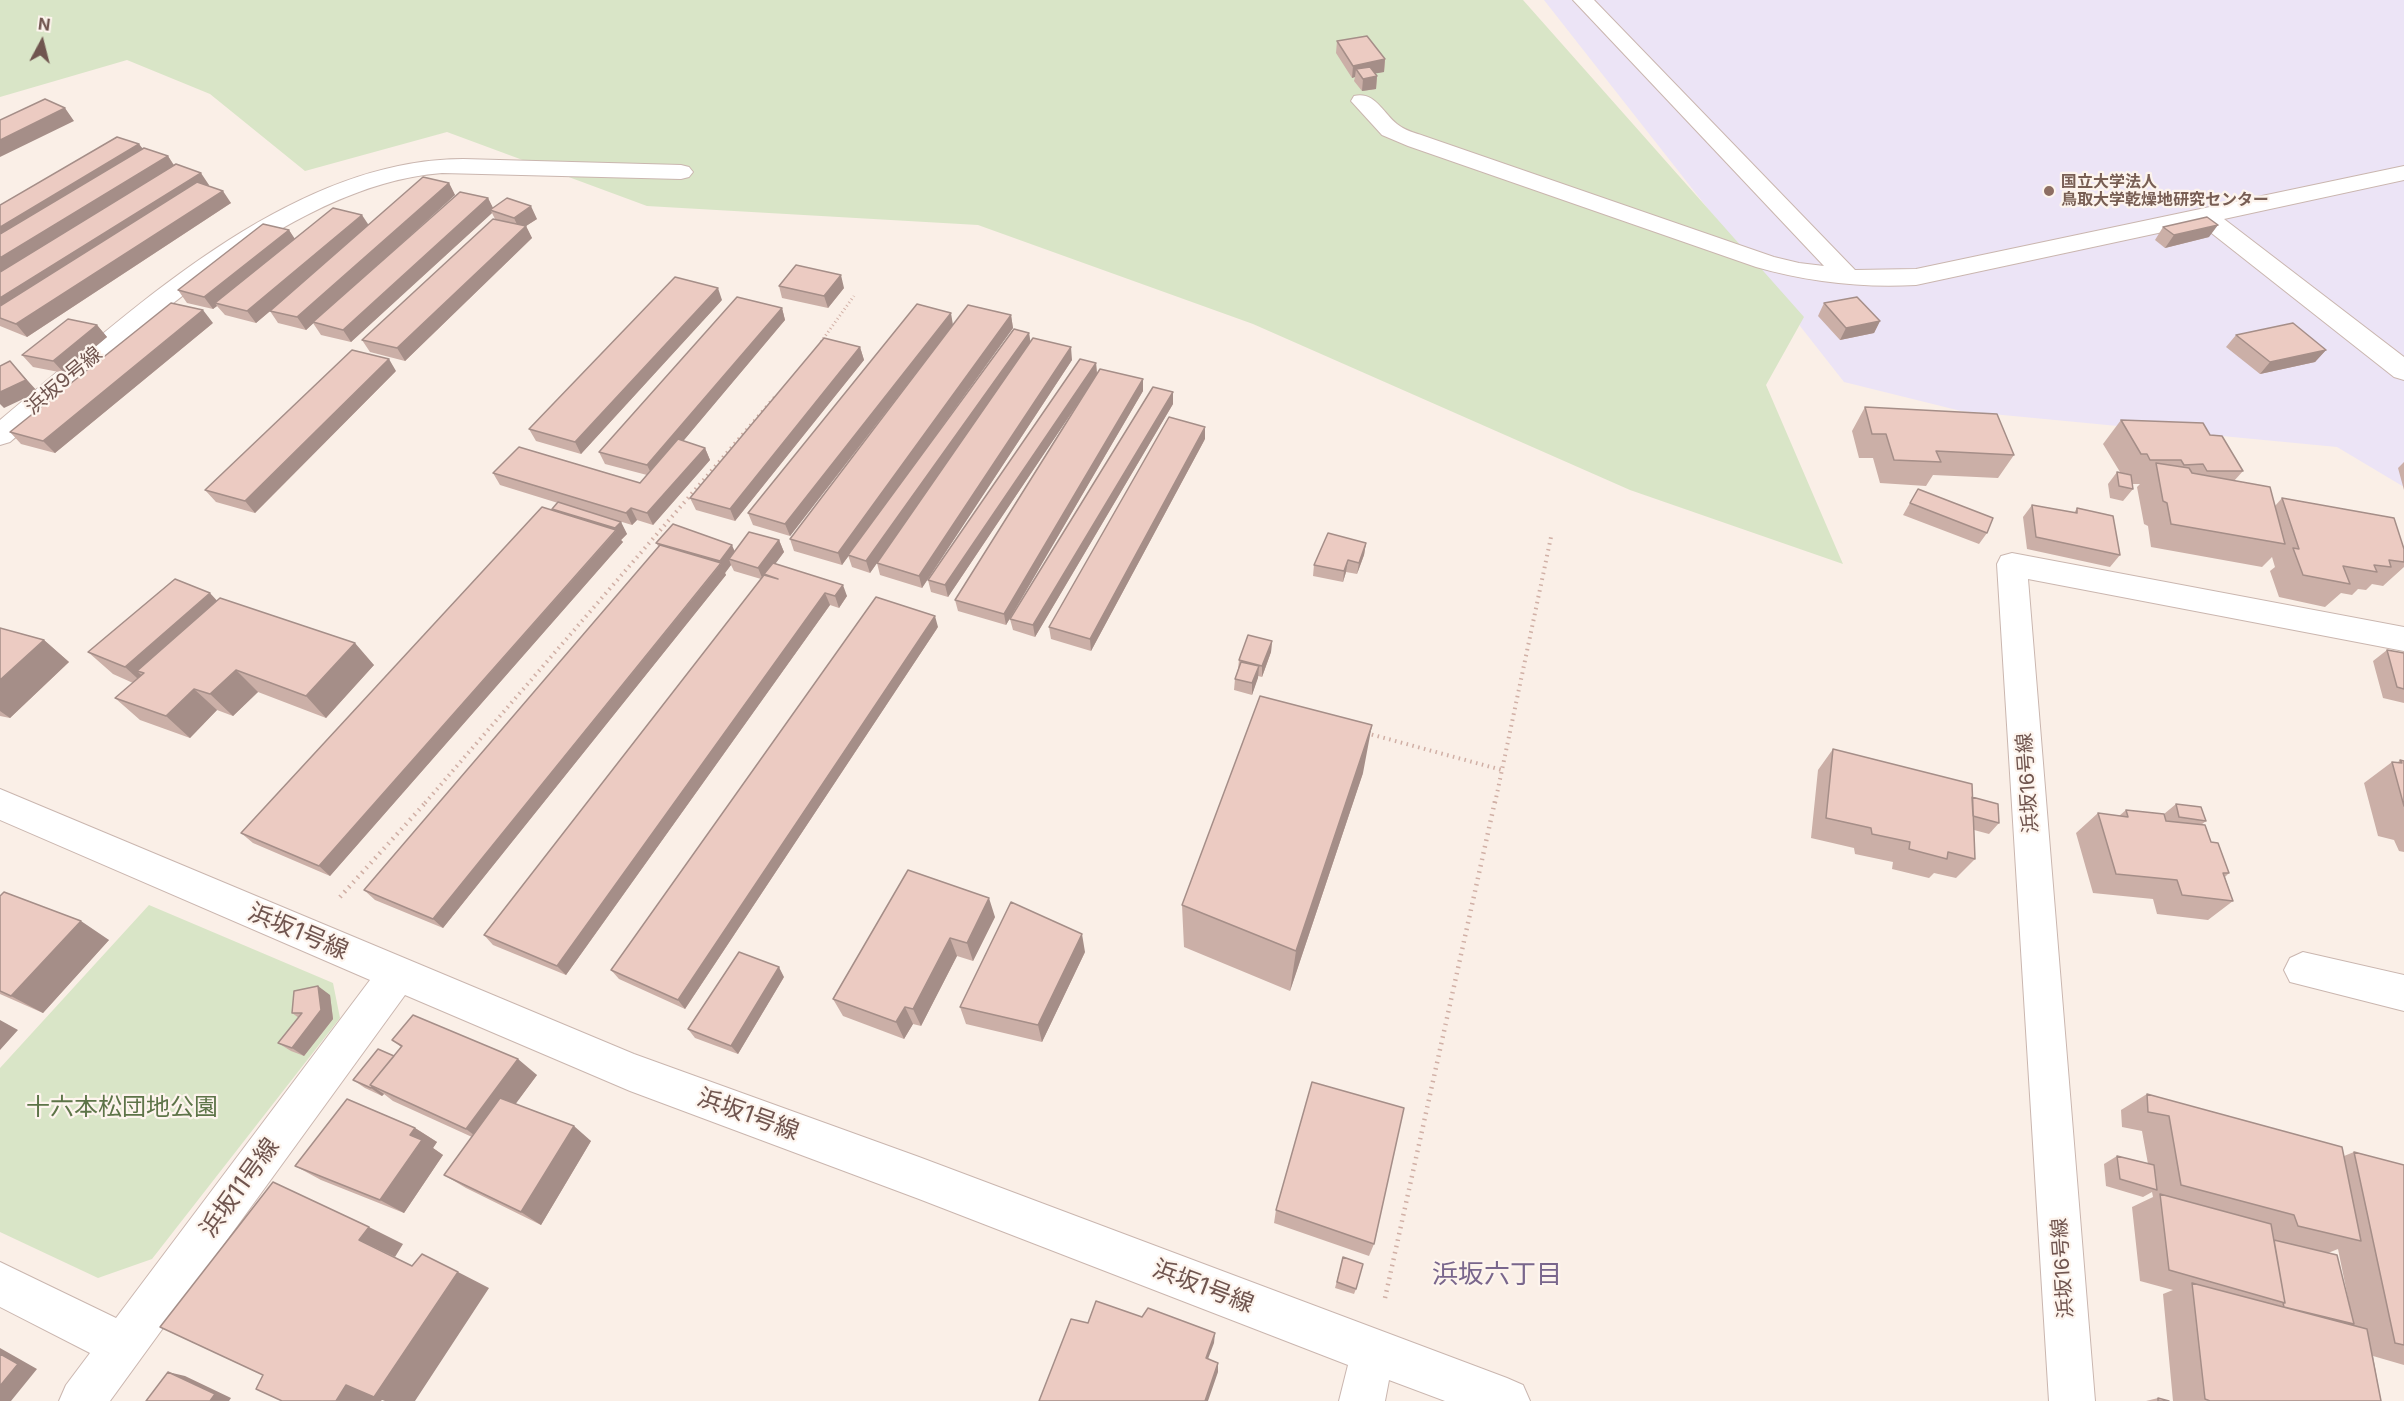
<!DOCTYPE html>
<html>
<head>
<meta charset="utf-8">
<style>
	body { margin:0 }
	#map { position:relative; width:2404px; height:1401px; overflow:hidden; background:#faefe7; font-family:Inter,sans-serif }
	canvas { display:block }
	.north { position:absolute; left:12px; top:12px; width:60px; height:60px; -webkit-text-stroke:4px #fdf4ed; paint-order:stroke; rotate:7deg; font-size:16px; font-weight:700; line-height:24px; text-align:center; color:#70554f }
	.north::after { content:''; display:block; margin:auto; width:21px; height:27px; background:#70554f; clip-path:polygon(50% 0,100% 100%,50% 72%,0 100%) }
</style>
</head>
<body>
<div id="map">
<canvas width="2404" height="1401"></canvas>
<div class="north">N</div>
</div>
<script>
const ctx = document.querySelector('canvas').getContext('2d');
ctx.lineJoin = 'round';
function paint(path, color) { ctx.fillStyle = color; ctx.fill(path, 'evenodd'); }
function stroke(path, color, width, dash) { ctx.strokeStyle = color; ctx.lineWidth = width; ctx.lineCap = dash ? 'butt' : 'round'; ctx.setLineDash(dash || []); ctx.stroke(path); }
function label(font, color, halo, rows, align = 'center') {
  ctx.font = font + ' Inter,"Noto Sans JP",sans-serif'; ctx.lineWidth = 4.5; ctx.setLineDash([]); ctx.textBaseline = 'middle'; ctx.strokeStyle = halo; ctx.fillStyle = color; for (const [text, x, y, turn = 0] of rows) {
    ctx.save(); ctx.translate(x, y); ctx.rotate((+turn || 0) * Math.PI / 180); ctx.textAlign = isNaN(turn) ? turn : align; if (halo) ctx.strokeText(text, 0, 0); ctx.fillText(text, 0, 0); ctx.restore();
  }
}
paint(new Path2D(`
	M1544 0H2404V487L2337 447 1961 411 1844 382Z`), '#ece4f6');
paint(new Path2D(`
	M0 0H1523L1804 317 1766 385 1843 564 1630 490 1253 324 978 225 647 206 447 132 305 171 210 94 127 60 0 97Z
	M149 905 333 983 340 1018 152 1259 98 1278 0 1232V1068Z`), '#d9e5c7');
const minor = new Path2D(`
	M1573 0H1594L1855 270 1916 269 2404 166V180L2224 219 2404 357V380L2394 377 2200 224 1916 285C1861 288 1809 282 1756 267L1408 146 1382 135 1351 101 1354 96C1375 91 1383 113 1397 124 1404 130 1415 133 1424 136L1774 257 1799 263 1824 266Z
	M463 159 681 165 689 167 693 172 689 177 681 179 442 173C285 185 125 344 10 442L0 445V420C127 315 288 159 463 159Z
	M2012 553 2404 627V651L2028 579 2095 1401H2049L1997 564 2001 556Z
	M0 789 634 1054 919 1157 1507 1378 1523 1385 1530 1401H1445L1389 1380 1385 1401H1339L1348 1365 919 1199 630 1091 405 995 110 1401H59L66 1385 90 1353 0 1307V1262L116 1318 370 980 0 820Z
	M2303 952 2404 975V1011L2290 982 2284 970 2290 958Z`);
stroke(minor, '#cab6af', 2);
stroke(new Path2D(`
	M821 342 854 296`), '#d0afa5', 3, [1, 3]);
stroke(new Path2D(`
	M1366 733 1502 770
	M425 803 776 396
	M1495 803 1551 537`), '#d0afa5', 4, [1.5, 4.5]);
stroke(new Path2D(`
	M340 897 427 801
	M1385 1298 1495 801`), '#d0afa5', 4.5, [1.5, 5]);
paint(minor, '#fff');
paint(new Path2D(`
	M1337 41 1385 59 1384 72 1375 73 1377 76 1376 89 1362 91 1354 81 1355 77 1352 78 1336 53Z
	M139 144 143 149 168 156 174 165 209 185 208 186 231 203 27 337 0 326V205Z
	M449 183 455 195 368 274 488 198 493 208 537 219 526 226 532 238 405 361 370 352 362 340 495 219 492 213 351 342 321 335 313 323 306 330 278 323 270 311 256 323 225 315 217 306 213 309 187 303 178 290 289 230 294 239 368 225Z
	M2163 227 2209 237 2165 248 2155 240Z
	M779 286 844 288 828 308 782 298Z
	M722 300 581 454 536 441 529 429Z
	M1824 303 1880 321 1874 333 1840 340 1818 316Z
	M782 308 785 320 683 441 705 448 710 460 653 525 637 520 632 525 609 518 621 522 627 534 621 540 623 542 330 876 253 843 241 833 553 510 552 509 558 503 500 485 493 473 640 483 647 475 605 464 599 452Z
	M1011 315 1013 328 842 565 794 551 790 539 936 348 790 536 753 525 748 513 953 325Z
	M213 323 55 453 21 444 10 432Z
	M97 325 107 337 64 373 33 367 22 355Z
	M1029 333 1030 342 1072 360 922 588 880 575 877 563 870 573 852 567 848 555Z
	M2236 335 2326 350 2315 362 2260 374 2226 347Z
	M860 347 864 360 735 521 696 510 690 498Z
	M1096 363 1097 373 1143 379V391L1006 625 958 611 955 600 1076 406 948 597 931 592 928 580Z
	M396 371 255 513 216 502 205 490Z
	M1173 392V404L1035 637 1013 630 1010 619Z
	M1865 407 2014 455 1998 478 1933 475 1926 486 1880 483 1873 458H1859L1852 431Z
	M2121 420 2210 435 2243 471 2234 481 2275 506 2282 498 2404 549V567L2383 586 2372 584 2366 590 2358 589 2352 595 2341 593 2325 607 2279 597 2270 571 2275 567 2272 557 2262 567 2151 547 2148 526 2144 524 2137 487 2140 484H2132L2133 489 2123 501 2110 498 2108 484 2117 472H2120L2103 444Z
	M1205 439 1091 651 1051 639 1049 627Z
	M2404 462V490L2398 468Z
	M1918 489 1987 533 1979 544 1903 515Z
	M2032 505 2074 513 2077 508 2120 555 2110 567 2027 549 2023 517Z
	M779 540 784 552 775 564 847 596 839 608 830 605 566 975 493 945 484 935 761 579 734 571 731 565 725 573 726 575 443 928 375 900 364 890 659 547 656 543 735 551Z
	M1366 543 1364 555 1357 574 1346 572 1343 582 1313 576 1314 565Z
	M217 601 374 665 326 718 258 692 233 716 217 710 190 738 140 720 115 698 133 683 113 674 88 652Z
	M938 627 685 1009 619 979 611 970Z
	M0 628 44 640 69 662 10 718 0 716Z
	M1272 641 1271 652 1262 677 1258 676 1252 695 1234 690 1235 679 1238 669 1239 660Z
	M2387 650 2404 653V703L2383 698 2373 661Z
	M1833 749 1999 823 1989 834 1974 830 1975 859 1956 878 1934 873 1929 878 1892 869 1893 862 1855 854 1854 848 1811 838 1818 770Z
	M2400 760 2404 761V852L2399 851 2394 840 2378 836 2364 783 2392 762 2397 763Z
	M1363 773 1290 991 1184 947 1182 905Z
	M2176 804 2206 821 2201 825 2229 873 2225 877 2233 901 2208 920 2157 914 2153 899 2093 893 2076 833 2098 813 2119 816 2126 810 2164 814Z
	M908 870 995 917 973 961 957 956 921 1026 913 1024 904 1039 843 1016 833 999Z
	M0 896 109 940 43 1013 0 994Z
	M1085 952 1042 1042 966 1024 960 1007Z
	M784 977 738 1054 695 1038 688 1029Z
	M330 995 333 1019 304 1056 291 1051 278 1043 299 1018 292 1013Z
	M392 1040 537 1075 515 1104 591 1141 541 1225 466 1188 444 1175 472 1137 393 1101 384 1094 382 1096 365 1088 353 1080 394 1056 401 1047Z
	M2147 1094 2344 1156 2354 1152 2404 1165V1365L2373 1356 2381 1401H2173L2163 1294 2173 1290 2140 1281 2132 1207 2153 1197 2152 1192 2143 1197 2106 1186 2104 1164 2117 1156 2148 1164 2142 1131 2122 1127 2121 1110ZM2338 1249 2350 1308 2328 1253Z
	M415 1128 437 1142 433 1148 443 1155 404 1213 321 1180 295 1166Z
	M1276 1210 1374 1244 1369 1256 1274 1223Z
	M1343 1257 1356 1289 1354 1294 1335 1288Z
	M2158 1398 2169 1401H2146Z`), '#cbafa7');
paint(new Path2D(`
	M1385 59 1384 72 1361 76 1356 69 1355 77 1352 78 1353 66Z
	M1377 76 1376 89 1362 91 1363 79Z
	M65 108 74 121 0 157V140Z
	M139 144 148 156 0 245V227Z
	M168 156 176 169 0 277V258Z
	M201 173 209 185 0 317V298Z
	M449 183 455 195 306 330 297 317Z
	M223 191 231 203 27 337 16 324Z
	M488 198 494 210H490L492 213 351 342 343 330Z
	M531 206 537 219 526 226 532 238 405 361 397 348 520 231 514 218Z
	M362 215 370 227 256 323 247 311Z
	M2218 225 2209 237 2165 248 2174 235Z
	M289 230 297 242 215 303 217 306 213 309 204 297Z
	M841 275 844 288 828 308 824 296Z
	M718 288 722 300 581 454 575 442Z
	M782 308 785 320 653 477 647 465Z
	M203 310 213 323 55 453 43 441Z
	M951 313 953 325 790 536 785 524Z
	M1011 315 1013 328 842 565 838 553Z
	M1880 321 1874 333 1840 340 1846 328Z
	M97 325 107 337 64 373 53 361Z
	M1029 333 1031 345 870 573 866 561Z
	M860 347 864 360 735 521 730 509Z
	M1071 347 1072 360 922 588 919 576Z
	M2326 350 2315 362 2260 374 2270 362Z
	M389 359 396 371 255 513 245 501Z
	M10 361 38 392 4 408 0 404V392Z
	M1096 363 1097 375 948 597 945 585Z
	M1143 379V391L1006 625 1004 614Z
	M1173 392V404L1035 637 1033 625Z
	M1205 427V439L1091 651 1090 639Z
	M705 448 710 460 653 525 647 513Z
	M631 508 637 520 632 525 626 513Z
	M621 522 627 534 621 540 623 542 330 876 319 866 616 531 615 528Z
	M779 540 784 552 767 575 764 574 766 577 763 580 758 568Z
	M1366 543 1364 555 1357 574 1359 563Z
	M732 545 737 557 729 559 731 565 725 573 726 575 443 928 433 919 721 564 720 561Z
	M1348 560 1346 572 1343 582 1344 571Z
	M843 585 847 596 839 608 835 596Z
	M210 593 231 616 144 673 137 671 153 686 149 689 125 667Z
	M825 593 830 605 566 975 557 966Z
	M935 616 938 627 685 1009 678 1000Z
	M44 640 69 662 10 718 0 711V680Z
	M1272 641 1271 652 1262 677V666Z
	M355 643 374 665 326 718 306 696Z
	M1259 666 1258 678 1252 695V683Z
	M236 670 258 692 233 716 210 694Z
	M194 689 217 710 190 738 166 716Z
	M1372 725 1363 773 1290 991 1296 951Z
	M989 898 995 917 973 961 967 943Z
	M81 921 109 940 43 1013 11 996Z
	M1082 934 1085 952 1042 1042 1038 1025Z
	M950 938 957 956 921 1026 913 1009Z
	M779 967 784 977 738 1054 731 1046Z
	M318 986 330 995 333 1019 304 1056 292 1048Z
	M905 1007 913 1024 904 1039 896 1022Z
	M0 1020 18 1030 0 1050Z
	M518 1059 537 1075 486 1144 466 1129Z
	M372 1086 384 1094 382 1096 371 1088Z
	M574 1126 591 1141 541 1225 521 1212Z
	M415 1128 437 1142 433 1148 443 1155 404 1213 380 1200 410 1135Z
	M369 1227 403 1244 395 1257 359 1240Z
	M458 1272 489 1288 415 1401H385L382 1400 381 1401H336L346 1385Z
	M1215 1333 1214 1343 1205 1367 1206 1358Z
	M0 1348 37 1369 11 1401H0Z
	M1218 1363V1372L1208 1401H1205Z
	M168 1372 185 1376 231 1398 229 1401H210Z`), '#a58e88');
const building = new Path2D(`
	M1367 36 1385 59 1353 66 1337 41Z
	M1370 67 1377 76 1363 79 1356 69Z
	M45 99 65 108 0 140V120Z
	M117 137 139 144 0 227V205Z
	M144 148 168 156 0 258V234Z
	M176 164 201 173 0 298V272Z
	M423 177 449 183 297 317 270 311Z
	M197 182 223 191 16 324 0 318V306Z
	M460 192 488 198 343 330 313 322Z
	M507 198 531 206 514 218 490 210Z
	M333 208 362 215 247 311 215 303Z
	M2207 217 2218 225 2174 235 2163 227Z
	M493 219 526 226 397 348 362 340Z
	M263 224 289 230 204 297 178 290Z
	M796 265 841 275 824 296 779 286Z
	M675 277 718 288 575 442 529 429Z
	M737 297 782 308 647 465 599 452Z
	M1857 297 1880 321 1846 328 1824 303Z
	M171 303 203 310 43 441 10 432Z
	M917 304 951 313 785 524 748 513Z
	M968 305 1011 315 838 553 790 539Z
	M68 319 97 325 53 361 22 355Z
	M2293 323 2326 350 2270 362 2236 335Z
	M1014 329 1029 333 866 561 848 555Z
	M824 338 860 347 730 509 690 498Z
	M1033 338 1071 347 919 576 877 563Z
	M352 350 389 359 245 501 205 490Z
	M1080 359 1096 363 945 585 928 580Z
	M10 361 26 380 0 392V366Z
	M1100 369 1143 379 1004 614 955 600Z
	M1153 387 1173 392 1033 625 1010 619Z
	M1865 407 1997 414 2014 455 1936 451 1941 462 1894 460 1886 434H1872Z
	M1169 417 1205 427 1090 639 1049 627Z
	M2121 420 2203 423 2210 435 2222 436 2243 471H2207L2203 464 2184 465 2181 460H2150L2147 454H2141Z
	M678 439 705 448 647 513 631 508 626 513 493 473 519 447 640 483Z
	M2156 463 2189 468 2192 473 2270 487 2285 544 2171 524 2167 503 2163 501Z
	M2117 472 2131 475 2133 489 2119 486Z
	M1918 489 1993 518 1987 533 1910 503Z
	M2282 498 2394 518 2404 549V562L2389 560 2391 567 2374 565 2377 572 2343 566 2350 584 2303 575 2293 548 2299 549Z
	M558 502 621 522 615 528 552 509Z
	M2032 505 2077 513V508L2113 516 2120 555 2036 537Z
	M542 507 616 530 319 866 241 833Z
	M673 524 732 545 720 561 656 543Z
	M749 532 779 540 758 568 729 559Z
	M1328 533 1366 543 1359 563 1348 560 1344 571 1314 565Z
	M660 545 721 563 433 919 364 890Z
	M773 563 843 585 835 596 825 593 557 966 484 935 764 575 778 579 764 574Z
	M175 579 210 593 125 667 88 652Z
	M876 597 935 616 678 1000 611 970Z
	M220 598 355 643 306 696 236 670 210 694 194 689 166 716 115 698 144 673 137 671Z
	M0 628 44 640 0 680Z
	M1248 635 1272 641 1262 666 1239 660Z
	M2387 650 2404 653V689L2397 687Z
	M1241 662 1259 666 1252 683 1235 679Z
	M1260 696 1372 725 1296 951 1182 905Z
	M1833 749 1972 784 1975 859 1948 852 1947 859 1909 849 1910 842 1872 834 1871 828 1826 818Z
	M2400 760 2404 761V806L2392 762 2402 763Z
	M1972 797 1998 804 1999 823 1973 816Z
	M2176 804 2201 807 2206 821 2179 817Z
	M2126 810 2164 814 2166 821 2205 825 2211 842 2218 843 2229 873H2223L2233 901 2182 895 2177 880 2116 874 2098 813 2128 817Z
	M908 870 989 898 967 943 950 938 913 1009 905 1007 896 1022 833 999Z
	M4 892 81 921 11 996 0 991V896Z
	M1011 902 1082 934 1038 1025 960 1007Z
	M739 952 779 967 731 1046 688 1029Z
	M318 986 321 1010 292 1048 278 1043 302 1013H292L294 991Z
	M413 1015 518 1059 466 1129 370 1085 402 1046 392 1040Z
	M378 1049 394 1056 370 1085 372 1086 371 1088 353 1080Z
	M1312 1082 1404 1108 1374 1244 1276 1210Z
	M2147 1094 2342 1147 2361 1241 2298 1226 2294 1215 2181 1185 2169 1116 2148 1112Z
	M500 1098 574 1126 521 1212 444 1175Z
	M347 1099 415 1128 410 1135 422 1140 380 1200 295 1166Z
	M2354 1152 2404 1165V1345L2395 1343Z
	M2117 1156 2154 1165 2157 1190 2120 1179Z
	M273 1182 369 1227 359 1240 412 1266 422 1254 458 1272 374 1397 346 1385 336 1401H282L256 1389 263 1375 160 1327Z
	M2160 1194 2271 1224 2285 1303 2169 1270Z
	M2274 1240 2337 1255 2354 1324 2284 1307 2283 1303H2285Z
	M1343 1257 1363 1264 1356 1289 1337 1282Z
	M2192 1283 2367 1329 2381 1401H2210L2205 1399Z
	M1096 1301 1142 1317 1148 1308 1215 1333 1206 1358 1218 1363 1205 1401H1039L1071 1319 1088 1323Z
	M0 1354 18 1364 0 1386Z
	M168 1372 215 1394 210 1401H146Z
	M2158 1398 2169 1401H2158Z`);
paint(building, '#eccbc2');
stroke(building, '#a58e88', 1.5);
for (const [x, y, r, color] of [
	[2049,191,6,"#8d6e63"]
]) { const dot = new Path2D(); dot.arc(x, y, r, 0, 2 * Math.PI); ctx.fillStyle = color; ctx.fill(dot); stroke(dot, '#fdf4ed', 2); }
label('bold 16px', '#785e54', '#fdf4ed', [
	["国立大学法人",2061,182],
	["鳥取大学乾燥地研究センター",2061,200]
], 'left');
label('20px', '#70554f', '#fdf4ed', [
	["浜坂9号線",64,381,-40],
	["浜坂16号線",2028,783,-94],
	["浜坂16号線",2063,1268,-94]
]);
label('24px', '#70554f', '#fdf4ed', [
	["浜坂1号線",298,932,23],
	["浜坂1号線",748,1115,20],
	["浜坂11号線",240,1188,-54],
	["浜坂1号線",1203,1287,21]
]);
label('24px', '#5d7448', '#fdf4ed', [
	["十六本松団地公園",122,1108]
]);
label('26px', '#79668c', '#fdf4ed', [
	["浜坂六丁目",1497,1275]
]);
</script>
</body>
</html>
